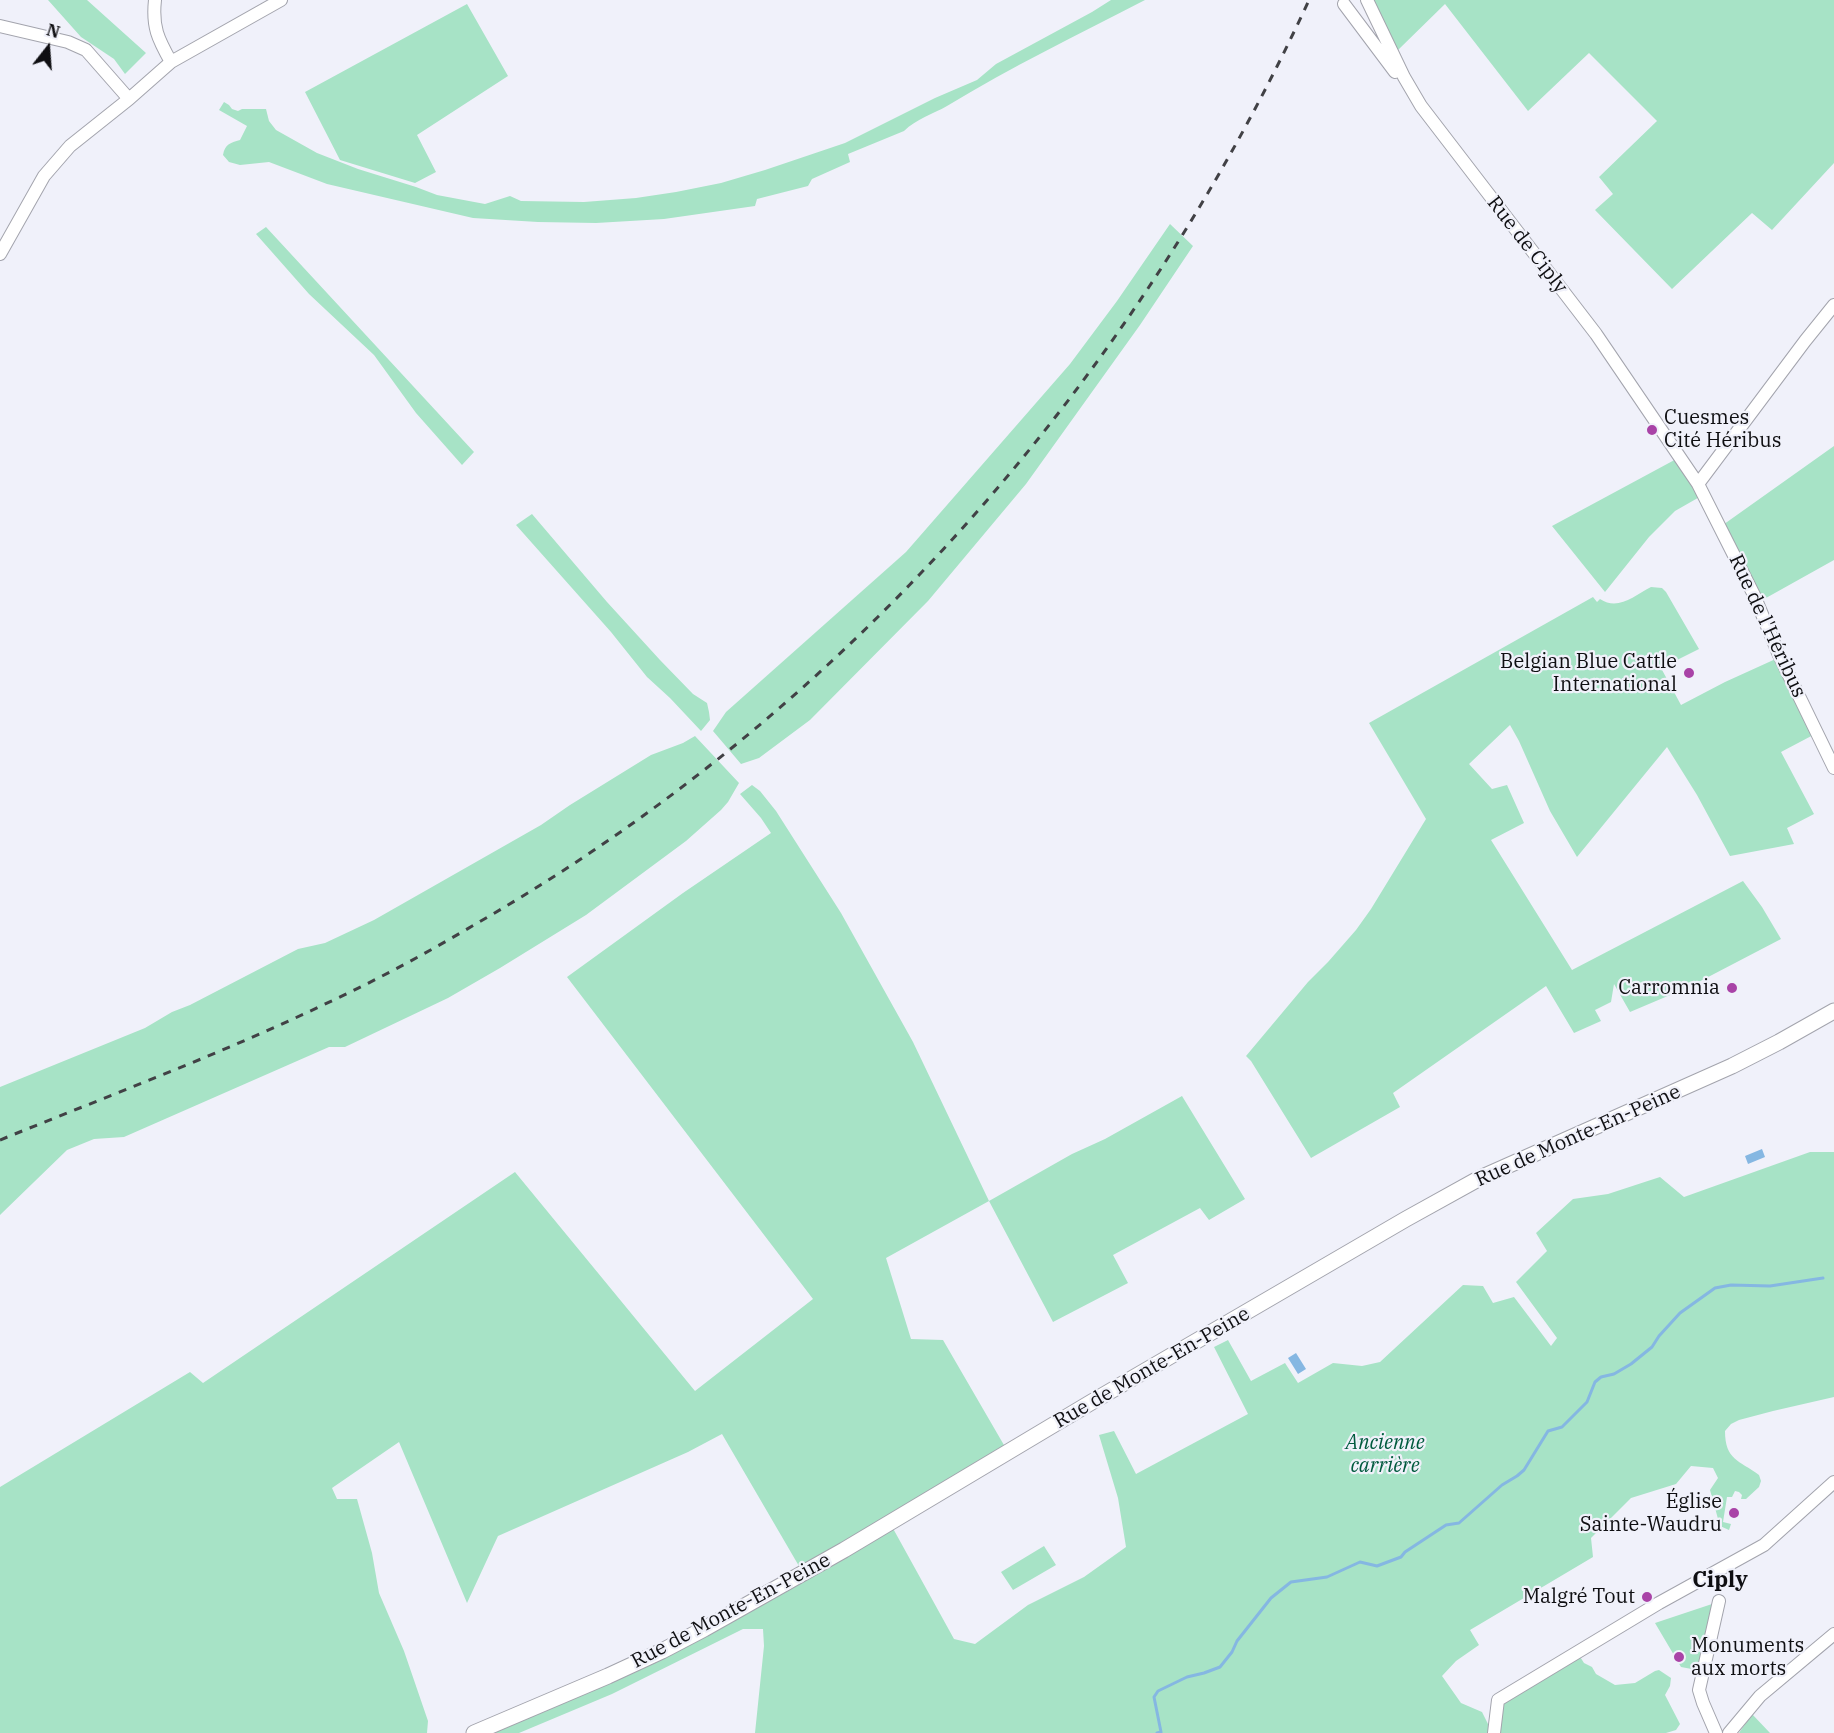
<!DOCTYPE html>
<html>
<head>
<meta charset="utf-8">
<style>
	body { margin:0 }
	#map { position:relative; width:1834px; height:1733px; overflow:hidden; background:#f0f1fa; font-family:"IBM Plex Serif",serif }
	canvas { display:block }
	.north { position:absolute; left:18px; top:18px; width:60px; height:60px; -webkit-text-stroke:4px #f0f1fa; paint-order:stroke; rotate:17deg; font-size:16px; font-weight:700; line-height:24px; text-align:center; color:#0f0f12 }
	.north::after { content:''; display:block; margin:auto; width:21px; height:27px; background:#0f0f12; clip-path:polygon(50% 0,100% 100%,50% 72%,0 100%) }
</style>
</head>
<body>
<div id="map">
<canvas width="1834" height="1733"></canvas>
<div class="north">N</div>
</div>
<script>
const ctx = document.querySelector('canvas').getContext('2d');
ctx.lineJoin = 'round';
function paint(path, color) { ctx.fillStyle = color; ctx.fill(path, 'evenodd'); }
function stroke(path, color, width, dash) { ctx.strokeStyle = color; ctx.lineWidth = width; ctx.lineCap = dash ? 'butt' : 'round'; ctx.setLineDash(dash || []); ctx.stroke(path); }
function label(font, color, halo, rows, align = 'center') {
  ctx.font = font + ' "IBM Plex Serif",serif'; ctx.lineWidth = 4.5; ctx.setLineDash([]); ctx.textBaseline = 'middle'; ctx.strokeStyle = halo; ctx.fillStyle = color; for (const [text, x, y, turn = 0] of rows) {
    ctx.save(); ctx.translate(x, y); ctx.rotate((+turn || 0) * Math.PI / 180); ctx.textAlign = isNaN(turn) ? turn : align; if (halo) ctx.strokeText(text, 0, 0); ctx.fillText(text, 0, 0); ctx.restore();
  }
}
paint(new Path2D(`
	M48 0H87L146 53 125 74 114 59 81 37Z
	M1111 0H1145C1079 34 1011 67 947 106 933 114 916 119 904 131L848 154 850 162 812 179 808 186 757 199 755 206 664 219 596 223 538 222 473 218 327 184 269 162 240 165 229 162 223 155C225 144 230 143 240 140L247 126 219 110 224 102 229 105 232 109 238 111 242 109H266L269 121 276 130 317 153 358 169 416 187 437 195 485 204 510 196 521 201 584 202 636 198 676 192 721 183 765 170 845 143 935 98 977 80 996 64 1092 12Z
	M1367 0H1834V163L1772 230 1752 213 1672 289 1595 210 1613 194 1599 177 1657 121 1589 53 1528 111 1445 4 1398 50 1379 26Z
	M467 4 508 76 417 135 436 172 415 183 340 160 305 92Z
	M1170 224 1193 246 1140 325 1026 484 928 601 810 720 759 758 741 764 713 731 726 712 906 552 1070 364 1117 301Z
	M266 227 474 452 462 465 416 413 374 355 309 294 256 234Z
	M1834 446V560L1757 603 1720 527Z
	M1680 457 1703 495 1675 511 1649 537 1605 592 1552 526Z
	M532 514 607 602 660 660 693 694 707 703 709 712 710 720 701 731 670 698 647 677 611 632 516 525Z
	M1651 587 1662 588 1666 592 1699 649 1661 668 1681 705 1725 682 1780 657 1817 733 1781 752 1814 814 1787 828 1794 844 1730 856 1697 795 1667 747 1577 857 1550 811 1519 741 1510 725 1469 764 1492 789 1507 785 1524 823 1491 840 1572 970 1743 881 1762 907 1781 939 1689 987 1630 1012 1614 984 1611 1002 1595 1010 1601 1021 1574 1033 1546 986 1393 1093 1400 1107 1311 1158 1251 1061 1246 1056 1308 982 1328 962 1356 930 1371 909 1426 819 1369 723 1593 597 1597 602 1600 599C1618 611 1634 596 1651 587Z
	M695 736 739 783 728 802 721 810 686 841 586 915 500 968 448 998 345 1047H329L124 1137 94 1139 67 1150 0 1215V1087L145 1028 172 1012 190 1005 298 949 325 943 374 920 541 825 570 805 651 755 683 743Z
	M752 785 760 791 776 811 841 913 913 1042 989 1201 1072 1154 1105 1139 1182 1096 1245 1199 1209 1220 1200 1208 1113 1255 1128 1283 1053 1322 989 1201 886 1258 911 1339 943 1340 1008 1452 890 1523 954 1639 975 1644 1028 1605 1084 1577 1126 1547 1118 1498 1099 1435 1114 1431 1136 1474 1248 1414 1214 1347 1228 1340 1251 1381 1285 1363 1298 1383 1333 1363 1362 1366 1380 1362 1463 1285 1483 1286 1493 1303 1514 1297 1551 1346 1557 1338 1516 1282 1547 1251 1536 1233 1573 1199 1608 1194 1660 1177 1684 1197 1810 1152H1834V1397L1773 1411 1739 1420 1731 1424 1725 1431C1725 1460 1739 1460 1759 1475L1761 1481 1759 1487 1746 1499H1741L1742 1495 1739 1492 1735 1491 1732 1497H1727L1723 1522 1731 1524 1729 1530 1720 1526 1710 1490 1718 1478 1713 1468 1691 1466 1676 1484 1631 1498 1591 1538 1593 1557 1470 1630 1479 1645 1456 1661 1442 1676 1461 1703 1482 1712 1491 1730V1733H755L764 1646 763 1629H743L612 1694 519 1733H474L608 1676 803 1573 722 1434 688 1452 498 1536 467 1603 399 1442 332 1488 337 1499H357L372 1553 379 1593 404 1651 428 1721 427 1733H0V1487L190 1372 203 1383 515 1172 695 1391 813 1299 567 977 683 893 771 833 761 818 740 794Z
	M1044 1546 1056 1565 1013 1590 1001 1572Z
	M1715 1603 1697 1670 1681 1667 1655 1623Z
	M1577 1652 1584 1663 1592 1667 1596 1674 1615 1685 1635 1683 1655 1671 1659 1670 1671 1678 1670 1686 1665 1695 1680 1724 1676 1730 1666 1733H1494L1498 1700Z
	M1752 1714 1770 1733H1739Z`), '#a7e3c6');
paint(new Path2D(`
	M1762 1149 1765 1157 1748 1164 1745 1156Z
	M1296 1353 1306 1369 1298 1374 1288 1358Z`), '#85b7e2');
stroke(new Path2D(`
	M1157 1733 1161 1732 1154 1697 1158 1691 1187 1677 1204 1673 1220 1667 1232 1652 1237 1641 1271 1598 1291 1582 1327 1577 1360 1562 1377 1566 1401 1557 1405 1552 1446 1525 1459 1523 1502 1485 1517 1476 1524 1470 1548 1431 1562 1427 1587 1402 1595 1382 1601 1377 1614 1374 1631 1364 1652 1347 1659 1336 1680 1313 1715 1288 1731 1285 1770 1286 1823 1278`), '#85b7e2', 3);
const minor = new Path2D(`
	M155 0C152 27 158 39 171 62
	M1367 0 1404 77 1421 106 1596 334 1698 484 1754 595 1779 655 1834 768
	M1344 4 1395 72
	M0 26 68 42 86 50 129 99
	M0 254 44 176 70 146 129 99 171 62 281 0
	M1698 484 1805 341 1834 305
	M1494 1733 1498 1700 1659 1603 1764 1545 1834 1482
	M1716 1733 1703 1703 1699 1690 1719 1601
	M1729 1733 1760 1696 1834 1634`);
const major = new Path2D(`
	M474 1733 608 1676 662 1651 704 1629 844 1550 1090 1403 1406 1219 1480 1178 1732 1066 1779 1042 1834 1011`);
stroke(minor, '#a3a4ad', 14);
stroke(major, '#a3a4ad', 17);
stroke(minor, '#fff', 12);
stroke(major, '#fff', 15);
stroke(new Path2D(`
	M0 1140C108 1096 218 1055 323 1005 375 981 425 954 474 925 842 714 1132 384 1309 0`), '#414145', 3, [8, 8]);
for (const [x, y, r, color] of [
	[1652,430,6,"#a943a7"],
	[1689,673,6,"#a943a7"],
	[1732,988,6,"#a943a7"],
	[1734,1513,6,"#a943a7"],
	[1647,1597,6,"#a943a7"],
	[1679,1657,6,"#a943a7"]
]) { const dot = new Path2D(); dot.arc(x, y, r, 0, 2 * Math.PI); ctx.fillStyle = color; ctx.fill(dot); stroke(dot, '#f0f1fa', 2); }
label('20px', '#0f0f12', '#f0f1fa', [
	["Rue de Ciply",1527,245,52],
	["Rue de l'Héribus",1767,626,65],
	["Rue de Monte-En-Peine",1578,1136,-24],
	["Rue de Monte-En-Peine",1152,1368,-30],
	["Rue de Monte-En-Peine",731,1611,-28]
]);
label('20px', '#0f0f12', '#f0f1fa', [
	["Cuesmes",1664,418,"left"],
	["Cité Héribus",1664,441,"left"],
	["Belgian Blue Cattle",1677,662],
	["International",1677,685],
	["Carromnia",1720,988],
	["Église",1722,1502],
	["Sainte-Waudru",1722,1525],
	["Malgré Tout",1635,1597],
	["Monuments",1691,1646,"left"],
	["aux morts",1691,1669,"left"]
], 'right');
label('italic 20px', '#005a3e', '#f0f1fa', [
	["Ancienne",1385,1443],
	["carrière",1385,1466]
]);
label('bold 22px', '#0f0f12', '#f0f1fa', [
	["Ciply",1720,1581]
]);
</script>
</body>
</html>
